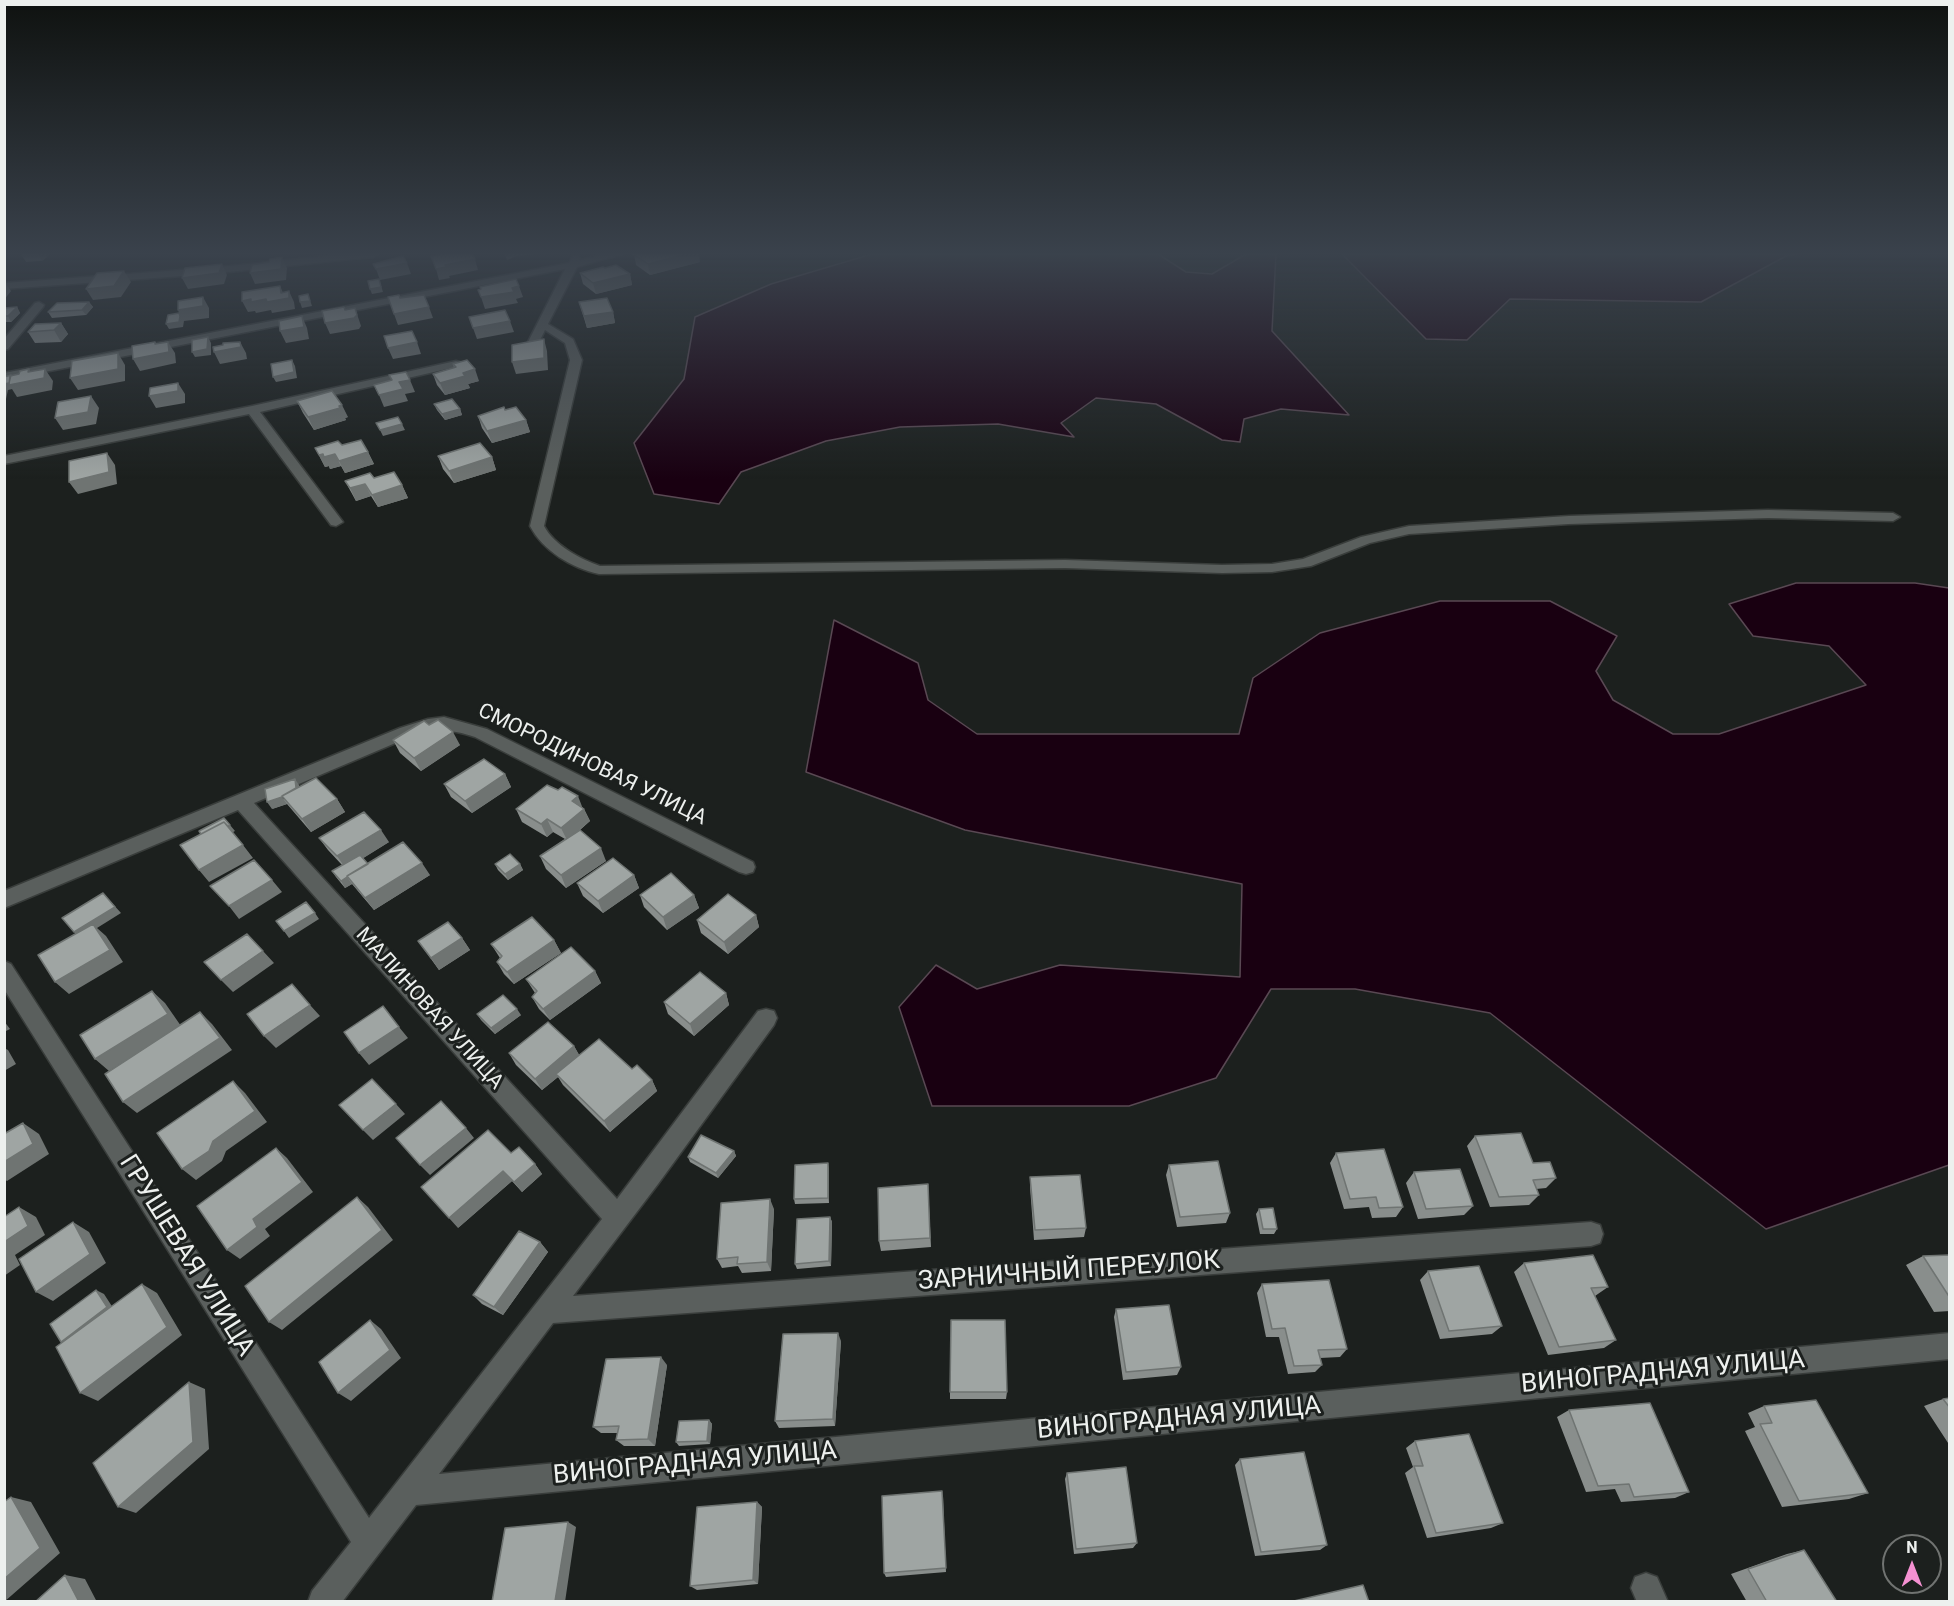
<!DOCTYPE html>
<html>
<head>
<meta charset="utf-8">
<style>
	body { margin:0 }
	#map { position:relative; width:1954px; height:1606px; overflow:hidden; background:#1c201e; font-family:Roboto,sans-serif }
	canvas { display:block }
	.frame { position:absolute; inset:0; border:6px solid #edf0ee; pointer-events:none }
	.north { position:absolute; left:1882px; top:1534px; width:60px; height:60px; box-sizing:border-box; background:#1c201e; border:2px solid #707371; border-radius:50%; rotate:0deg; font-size:16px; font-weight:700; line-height:24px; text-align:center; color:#edf0ee }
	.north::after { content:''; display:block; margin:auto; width:21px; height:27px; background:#f591d2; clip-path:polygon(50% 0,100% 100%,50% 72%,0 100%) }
</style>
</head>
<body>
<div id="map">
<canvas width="1954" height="1606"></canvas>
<div class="frame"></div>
<div class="north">N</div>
</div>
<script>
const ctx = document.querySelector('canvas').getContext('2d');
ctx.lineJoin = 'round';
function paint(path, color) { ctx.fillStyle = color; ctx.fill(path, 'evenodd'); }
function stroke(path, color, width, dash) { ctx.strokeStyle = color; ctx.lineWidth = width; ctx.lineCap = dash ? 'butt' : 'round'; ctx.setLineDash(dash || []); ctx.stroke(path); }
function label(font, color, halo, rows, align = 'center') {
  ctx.font = font + ' Roboto,sans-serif'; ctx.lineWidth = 6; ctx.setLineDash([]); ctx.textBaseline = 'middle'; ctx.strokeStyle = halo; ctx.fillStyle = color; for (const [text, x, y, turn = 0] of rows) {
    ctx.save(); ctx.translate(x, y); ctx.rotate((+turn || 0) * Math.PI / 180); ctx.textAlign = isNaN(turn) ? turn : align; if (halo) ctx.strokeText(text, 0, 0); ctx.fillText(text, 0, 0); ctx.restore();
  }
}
const water = new Path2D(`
	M872 254H1158L1186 272 1212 274 1246 254H1276L1272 331 1349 415 1281 409 1244 419 1240 442 1222 440 1156 404 1096 398 1061 423 1074 437 998 424 900 427 826 441 741 472 719 504 654 494 634 443 684 379 695 317 771 284Z
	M1342 254H1798L1788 255 1701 302 1510 299 1467 340 1426 339Z
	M1796 583H1915L1949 588V1165L1766 1229 1490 1013 1355 989H1271L1216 1078 1129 1106H932L899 1007 936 965 977 989 1060 965 1240 977 1242 884 965 830 806 772 834 620 918 663 928 700 977 734H1239L1253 678 1320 633 1440 601H1550L1617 636 1596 671 1613 700 1673 734H1719L1866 685 1829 646 1753 636 1729 604Z`);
paint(water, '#190011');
stroke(water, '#594853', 1.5);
const minor = new Path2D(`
	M347 254H378L373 257 209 274 4 289V283L209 268Z
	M606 254H622L577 267 548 324 573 339 582 360 544 526C554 545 580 559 600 566L1065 560 1222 565 1272 564 1303 559 1361 537 1409 526 1569 516 1768 510 1893 513 1900 517 1893 521 1768 518 1569 524 1409 534 1370 543 1311 566 1272 572 1222 573 1065 568 599 574C572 568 543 551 530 526L570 360 565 343 545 330 538 344H530L528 342 565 269 4 380V373L569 263 573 256H579L580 260Z
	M39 302 44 305 43 307 8 349 4 350V339L35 303Z
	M456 361 460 362V366L260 412 343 522 336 526 331 525 249 414 4 464V456L252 406Z
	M444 717 487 729 753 862 755 867 753 872 746 874 739 872 475 737C451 729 436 728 412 736L254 803 617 1199 758 1011 766 1009 774 1011 777 1018 774 1025 658 1184 573 1296 1591 1222 1600 1225 1603 1234 1600 1243 1591 1246 553 1323 439 1474 1950 1333V1359L416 1505 342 1602H308L312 1591 351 1542 4 989V961L11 964 369 1518 602 1219 238 810 4 908V891L400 728 428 719Z
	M1646 1573 1657 1577 1668 1602H1637L1631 1588 1635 1577Z`);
stroke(minor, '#393d3b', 3);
paint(minor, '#5a5f5d');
paint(new Path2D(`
	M21 254H50L42 261 26 262Z
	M634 254 700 262 650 275 636 265Z
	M605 268 630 274 632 285 596 294 583 284 580 273Z
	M89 302 93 307 86 315 52 318 48 312Z
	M579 302 613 312 615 323 587 328Z
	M17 307 20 313 11 322H4V308Z
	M61 323 68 334 61 342 35 343 28 332Z
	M453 364 479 381 468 384 470 388 445 395 437 385 433 374 454 368Z
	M297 401 348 417 345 418 346 420 314 430 303 413Z
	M434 404 460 409 462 415 445 420 437 410Z
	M478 416 526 420 530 432 492 443 482 428Z
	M342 445 368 452 374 464 345 473 341 466 330 469 329 466 325 467 315 448Z
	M438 456 492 457 496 470 454 483 443 469Z
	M374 478 402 485 408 498 378 507 371 496 356 501 345 481Z
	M429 725 460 745 421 771 400 753 393 740Z
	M505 774 511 787 472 813 451 797 444 784Z
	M299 785V787L337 799 345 812 311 832 287 804 272 809Z
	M582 807 584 809 590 821 580 830 606 861 566 888 546 869 540 856 565 839 553 832 547 837 522 822 516 809Z
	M319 838 389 842 363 858 368 864 430 875 374 910 352 884 345 888 336 877 332 871 342 865 328 850Z
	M495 864H520L523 870 508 880 498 870Z
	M634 875 639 888 603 913 583 896 577 883Z
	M640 895H694L699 908 667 930 644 907Z
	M756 915 759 927 728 954 701 933 697 920Z
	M462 938 470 950 439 970 418 941Z
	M554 940 561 953 514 984 504 974 497 962 500 958 491 944Z
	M595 971 601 983 550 1020 539 1009 532 997 535 993 526 979Z
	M726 993 729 1005 694 1036 668 1014 664 1002Z
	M477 1014 521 1015 495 1034 481 1020Z
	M574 1046 579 1055 632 1069 652 1080 657 1091 610 1132 563 1085 558 1077 542 1090 516 1065 509 1053Z
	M1475 1136 1533 1163 1556 1178 1546 1188 1536 1189 1539 1195 1529 1205 1490 1207 1467 1146Z
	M734 1151 736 1156 718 1178 690 1162 688 1157Z
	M511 1153 535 1164 542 1174 522 1192 512 1181 458 1228Z
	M1336 1153 1403 1207 1396 1217 1372 1218 1369 1207 1344 1209 1330 1163Z
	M1169 1165 1230 1213 1226 1223 1177 1227 1166 1175Z
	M829 1168V1203L795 1204 794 1199Z
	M1414 1172 1473 1206 1464 1215 1418 1219 1406 1183Z
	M1030 1177 1086 1228 1084 1237 1034 1240 1030 1187Z
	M928 1184 931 1247 881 1251 879 1241Z
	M774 1209 771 1271 742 1273 738 1266 722 1268 717 1259Z
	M1259 1209 1277 1229 1274 1234H1260L1256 1214Z
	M830 1217 832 1222 831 1266 797 1269 795 1264Z
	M540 1242 548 1252 503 1315 482 1304 473 1295Z
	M1950 1255V1311L1934 1312 1906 1265 1923 1256Z
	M1524 1263 1608 1287 1595 1296 1616 1340 1604 1348 1548 1355 1514 1272Z
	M1428 1271 1502 1326 1492 1334 1440 1339 1420 1280Z
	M1262 1284 1347 1349 1340 1357 1320 1358 1322 1365 1315 1372 1288 1374 1279 1337H1266L1257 1293Z
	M1116 1309 1181 1367 1177 1375 1123 1380 1114 1317Z
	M841 1341 835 1426 779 1428 775 1421Z
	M667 1365 655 1446H624L616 1440 618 1433H601L593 1427Z
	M950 1392H1007L1006 1399H950Z
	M1950 1398V1446L1924 1406 1943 1399Z
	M1764 1406 1868 1493 1849 1499 1782 1507 1745 1431 1755 1427 1748 1413Z
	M1569 1410 1689 1492 1675 1498 1621 1502 1615 1489 1586 1492 1557 1417Z
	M709 1420 712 1424 710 1444 679 1446 676 1442Z
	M1415 1441 1503 1523 1491 1528 1427 1538 1405 1473 1413 1467 1406 1448Z
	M1240 1459 1327 1545 1320 1550 1255 1556 1235 1465Z
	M1067 1473 1137 1543 1133 1548 1074 1554 1065 1479Z
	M943 1496 946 1572 886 1577 884 1573Z
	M757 1502 762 1507 758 1584 697 1590 690 1586Z
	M1804 1550 1837 1602H1747L1731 1574 1787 1554Z`), '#898e8c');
paint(new Path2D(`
	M38 254H50L42 261Z
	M505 254H534L517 256 507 260Z
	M687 254H699L700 262 650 275 648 264Z
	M282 257 287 268 286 280 255 284 250 273Z
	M475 259 478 270 449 276 450 278 439 280 436 269 445 265Z
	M407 263 411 274 380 280 376 269Z
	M222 264 227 275 224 284 188 289 182 278Z
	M124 271 131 282 121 297 93 300 86 289Z
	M630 274 632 285 596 294 593 283Z
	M379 279 383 292 372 294 370 289Z
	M4 281 11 291 4 300Z
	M280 286 285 297 289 291 294 302 295 309 272 313 271 310 256 313 255 311 248 312 242 301 281 293Z
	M519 286 523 297 516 299 518 303 485 309 481 297 512 288Z
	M308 294 312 306 302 308 300 302Z
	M203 297 209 308V318L184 321 183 327 169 329 166 324 180 316 178 310Z
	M89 302 93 307 86 315 82 310Z
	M17 307 20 313 11 322 8 316Z
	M344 307 349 319 355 308 361 326 359 329 330 334 325 323Z
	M429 307 433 318 398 325 394 314Z
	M613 312 615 323 587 328 584 316Z
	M302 316 307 328 309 339 286 343 280 331Z
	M510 321 514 332 477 339 473 328Z
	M61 323 68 334 61 342 54 330Z
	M208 337 211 343V355L195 357 192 352Z
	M544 339 547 351 548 370 516 374 512 362Z
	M155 342 162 353 168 342 175 353 176 363 140 371 133 359 155 344Z
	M240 342 246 353 247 359 220 364 214 352Z
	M417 342 421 354 393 359 388 348Z
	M118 353 125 365V381L78 390 70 378Z
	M292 360 295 366 297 378 276 382 273 377Z
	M29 369 36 380 45 369 53 381 52 390 17 397 12 389 8 390 6 399 4 400V384L28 372Z
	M475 369 479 381 468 384 470 388 445 395 440 383 463 373Z
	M410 380 415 392 405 394 408 401 384 407 379 395 399 382Z
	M178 383 185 394V403L156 408 149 396Z
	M91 396 99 408 96 424 63 430 55 418Z
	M342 405 348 417 345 418 346 420 314 430 308 417Z
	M460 409 462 415 445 420 442 414Z
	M526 420 530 432 492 443 487 431Z
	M402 424 405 430 383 436 380 430Z
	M368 452 374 464 345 473 339 461Z
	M107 453 115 465 117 484 78 494 69 482Z
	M323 454H335L341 466 330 469 329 466 325 467 319 455Z
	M492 457 496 470 454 483 449 471Z
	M365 484 371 496 356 501 350 488Z
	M402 485 408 498 378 507 372 495Z
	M453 732 460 745 421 771 414 758Z
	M505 774 511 787 472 813 465 801Z
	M295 779 299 785 301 799 282 797Z
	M578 796 583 809 572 801Z
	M282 797 287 804 272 809 267 802Z
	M337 799 345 812 311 832 302 819Z
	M584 809 590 821 567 840 561 828Z
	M547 819 553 832 547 837 541 824Z
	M230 825 235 831 210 845Z
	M381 830 389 842 346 869 337 856Z
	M243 845 253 858 209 882 199 870Z
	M601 848 606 861 566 888 561 875Z
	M422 863 430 875 374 910 365 898Z
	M520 864 523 870 508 880 505 874Z
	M634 875 639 888 603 913 598 901Z
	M347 877 352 884 345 888 341 881Z
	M272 880 282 892 239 919 229 906Z
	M103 893 121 913 97 928 106 936 123 962 69 994 55 982 80 938 74 932Z
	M694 895 699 908 667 930 663 917Z
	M315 913 319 919 289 938 284 931Z
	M756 915 759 927 728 954 724 942Z
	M462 938 470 950 439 970 431 958Z
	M554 940 561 953 514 984 507 972Z
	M263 951 274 963 233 992 221 980Z
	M595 971 601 983 550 1020 543 1009Z
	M152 991 165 1003 181 1026 109 1071 95 1059Z
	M726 993 729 1005 694 1036 690 1024Z
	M310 1005 320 1016 276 1048 264 1036Z
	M517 1009 521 1015 495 1034 491 1028Z
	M200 1012 212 1024 232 1050 137 1113 123 1102Z
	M4 1021 10 1029 4 1032Z
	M399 1027 408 1038 369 1065 359 1053Z
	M574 1046 581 1058 556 1074 558 1077 542 1090 535 1079Z
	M4 1048 8 1050 16 1064 4 1071Z
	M652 1080 657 1091 610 1132 604 1121Z
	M233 1081 245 1093 267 1122 226 1151 222 1161 196 1180 182 1169Z
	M396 1104 405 1114 373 1140 363 1130Z
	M23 1123 39 1134 49 1154 7 1181 4 1179V1162Z
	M466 1128 474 1138 430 1175 420 1165Z
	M276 1148 287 1158 313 1192 265 1229 270 1236 240 1259 227 1250Z
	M734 1151 736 1156 718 1178 716 1173Z
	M828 1163 829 1168V1203L828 1198Z
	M535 1164 542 1174 522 1192 514 1182Z
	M503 1171 512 1181 458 1228 449 1218Z
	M357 1197 368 1207 393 1240 282 1330 269 1322Z
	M770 1199 774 1209 771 1271 767 1262Z
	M19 1207 36 1217 45 1235 15 1255 20 1265 4 1276V1242Z
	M830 1217 832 1222 831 1266 829 1261Z
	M73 1222 89 1232 106 1263 53 1301 36 1292Z
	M540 1242 548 1252 503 1315 494 1307Z
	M142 1284 157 1293 182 1335 98 1401 80 1393Z
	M96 1290 104 1294 115 1311 70 1346 61 1342Z
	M370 1320 381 1329 401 1358 351 1401 338 1393Z
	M838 1333 841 1341 835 1426 833 1419Z
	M661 1357 667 1365 655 1446 648 1439Z
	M189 1382 205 1389 209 1449 136 1513 118 1507Z
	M709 1420 712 1424 710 1444 707 1441Z
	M11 1497 31 1502 60 1553 4 1602V1579Z
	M757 1502 762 1507 758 1584 753 1580Z
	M568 1522 576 1527 565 1602 555 1601Z
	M65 1575 85 1579 97 1602H79Z`), '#6f7472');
const building = new Path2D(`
	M446 254H472L475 259 445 265 446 267 436 269 431 256Z
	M633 254H687L648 264Z
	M403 256 407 263 376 269 373 264Z
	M282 257 281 269 250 273 252 265 269 262 270 259Z
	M222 264 219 273 182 278 185 268Z
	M616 265 630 274 593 283 580 273 603 267 605 268Z
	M124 271 114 286 86 289 97 273Z
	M379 279 381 287 370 289 368 281Z
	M516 279 519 286 512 288 514 292 481 297 478 290 481 289 480 287Z
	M280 286 281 293 289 291V298L267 302 266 299 251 302V299L242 301V292Z
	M308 294 310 301 300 302 299 296Z
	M399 295 400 298 424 295 429 307 394 314 388 297Z
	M203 297V306L178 310V301Z
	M607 298 613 312 584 316 579 302Z
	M89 302 82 310 48 312 57 303Z
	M17 307 8 316H4V308Z
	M344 307 345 310 355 308 357 315 354 318 325 323 322 311Z
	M505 310 510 321 473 328 469 317Z
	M179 313 180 316 179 322 166 324 168 315Z
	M302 316 304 327 280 331 279 321Z
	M61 323 54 330 28 332 35 324Z
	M412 331 417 342 388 348 384 336Z
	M208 337 207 349 192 352V340Z
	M544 339V358L512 362V345Z
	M155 342V344L168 342 169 352 133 359 132 346Z
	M240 342 241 347 214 352 213 347 223 345V343Z
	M118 353V369L70 378 72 361Z
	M292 360 294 372 273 377 271 364Z
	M467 360 475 369 463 373 465 376 440 383 433 374 456 367 453 364Z
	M29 369 28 372 45 369 44 378 9 385 10 376 19 374 20 371Z
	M406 372 410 380 399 382 403 389 379 395 374 385 392 380 389 375Z
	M11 375 9 383 4 384V377Z
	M178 383V391L149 396 150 388Z
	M332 391 342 405 339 406 340 408 308 417 297 401Z
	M91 396 88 412 55 418 58 402Z
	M452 399 460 409 442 414 434 404Z
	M504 407 505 410 516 407 526 420 487 431 478 416Z
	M398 417 402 424 380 430 376 423Z
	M361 440 368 452 339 461 335 454 324 457 323 454 319 455 315 448 338 441 342 445Z
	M480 443 492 457 449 471 438 456Z
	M107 453 109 472 69 482V461Z
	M394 472 402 485 372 495 365 484 350 488 345 481 370 473 374 478Z
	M438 720 453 732 414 758 393 740 424 721 429 725Z
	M484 759 505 774 465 801 444 784Z
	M316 778 337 799 302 819 282 796Z
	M295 779 296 788 282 796V797L267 802 265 789Z
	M547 785 558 790 562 787 578 796 572 801 584 809 561 828 547 819 541 824 516 809Z
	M364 812 381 830 337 856 319 838Z
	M224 818 230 825 228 826 224 822 201 834 199 831Z
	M224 822 243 845 199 870 180 845Z
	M580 830 601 848 561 875 540 856Z
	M403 842 422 863 365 898 347 876Z
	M510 854 520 864 505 874 495 864Z
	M360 855 368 864 347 876V877L341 881 332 871Z
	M613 858 634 875 598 901 577 883Z
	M254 860 272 880 229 906 210 886Z
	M671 873 694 895 663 917 640 895Z
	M103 893 115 907 74 932 62 918Z
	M728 894 756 915 724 942 697 920Z
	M306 902 315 913 284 931 276 921Z
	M532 917 554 940 507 972 497 962 502 956 491 944Z
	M448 922 462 938 431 958 418 941Z
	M93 924 110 950 55 982 38 955Z
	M247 934 263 951 221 980 204 962Z
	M571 947 595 971 543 1009 532 997 537 991 526 979Z
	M700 972 726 993 690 1024 664 1002Z
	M292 984 310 1005 264 1036 247 1014Z
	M152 991 168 1014 95 1059 80 1035Z
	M503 995 517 1009 491 1028 477 1014Z
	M383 1006 399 1027 359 1053 344 1032Z
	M200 1012 220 1038 123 1102 105 1074Z
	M548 1022 574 1046 535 1079 509 1053Z
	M599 1039 632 1069 637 1065 652 1080 604 1121 556 1074Z
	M372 1079 396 1104 363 1130 339 1105Z
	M233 1081 255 1111 213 1141 209 1151 182 1169 157 1133Z
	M441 1101 466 1128 420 1165 396 1138Z
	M23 1123 33 1144 4 1162V1134Z
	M488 1130 511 1153 519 1147 535 1164 514 1182 503 1171 449 1218 421 1187Z
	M1521 1133 1533 1163 1550 1162 1556 1178 1533 1180 1539 1195 1499 1197 1475 1136Z
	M701 1135 734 1151 716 1173 688 1157Z
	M276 1148 302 1182 253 1219 257 1227 227 1250 197 1206Z
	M1384 1149 1403 1207 1379 1208 1376 1197 1350 1199 1336 1153Z
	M1218 1161 1230 1213 1180 1217 1169 1165Z
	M828 1163V1198L794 1199 795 1165Z
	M1460 1169 1473 1206 1426 1209 1414 1172Z
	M1080 1175 1086 1228 1035 1230 1030 1177Z
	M928 1184 930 1238 879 1241 878 1188Z
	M357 1197 382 1230 269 1322 245 1286Z
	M770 1199 767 1262 737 1264 738 1257 717 1259 721 1203Z
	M19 1207 28 1226 4 1242V1217Z
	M1273 1208 1277 1229H1263L1259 1209Z
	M830 1217 829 1261 795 1264 797 1219Z
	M73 1222 90 1254 36 1292 19 1259Z
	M519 1231 540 1242 494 1307 473 1295Z
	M1593 1255 1608 1287 1591 1288 1616 1340 1559 1347 1524 1263Z
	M1950 1255V1298L1923 1256Z
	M1479 1266 1502 1326 1449 1331 1428 1271Z
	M1329 1280 1347 1349 1318 1350 1322 1365 1294 1366 1285 1328 1272 1329 1262 1284Z
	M142 1284 167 1327 80 1393 56 1347Z
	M96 1290 107 1307 61 1342 50 1324Z
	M1169 1305 1181 1367 1126 1372 1116 1309Z
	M370 1320 390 1350 338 1393 319 1362Z
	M951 1320H1005L1007 1392H950Z
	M838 1333 833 1419 775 1421 783 1334Z
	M661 1357 648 1439 616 1440 619 1426 593 1427 606 1359Z
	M189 1382 193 1442 118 1507 93 1463Z
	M1950 1398V1408L1943 1399Z
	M1816 1400 1868 1493 1799 1501 1760 1424 1772 1423 1764 1406Z
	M1650 1403 1689 1492 1634 1497 1629 1484 1598 1486 1569 1410Z
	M709 1420 707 1441 676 1442 679 1421Z
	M1469 1434 1503 1523 1436 1533 1414 1466H1423L1415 1441Z
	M1304 1452 1327 1545 1261 1552 1240 1459Z
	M1126 1467 1137 1543 1076 1549 1067 1473Z
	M942 1491 946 1568 884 1573 882 1496Z
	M11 1497 40 1548 4 1579V1502Z
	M757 1502 753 1580 690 1586 697 1507Z
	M568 1522 555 1601 492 1602 505 1528Z
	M1804 1550 1837 1602H1767L1748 1569Z
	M65 1575 79 1602H35Z
	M1363 1585 1369 1602 1294 1601Z`);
paint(building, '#9fa5a3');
stroke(building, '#6f7472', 1.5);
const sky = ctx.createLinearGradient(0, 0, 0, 479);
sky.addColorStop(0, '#0f1210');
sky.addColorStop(0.53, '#3a424c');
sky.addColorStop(1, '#3a424c00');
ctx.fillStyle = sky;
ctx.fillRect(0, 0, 1954, 479);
label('21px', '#edf0ee', '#1c201e', [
	["СМОРОДИНОВАЯ УЛИЦА",592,765,26],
	["МАЛИНОВАЯ УЛИЦА",429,1009,48]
]);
label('26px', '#edf0ee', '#1c201e', [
	["ГРУШЕВАЯ УЛИЦА",186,1256,58],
	["ЗАРНИЧНЫЙ ПЕРЕУЛОК",1069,1272,-4],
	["ВИНОГРАДНАЯ УЛИЦА",1663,1373,-5],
	["ВИНОГРАДНАЯ УЛИЦА",1179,1419,-5],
	["ВИНОГРАДНАЯ УЛИЦА",695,1464,-5]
]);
</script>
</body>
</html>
